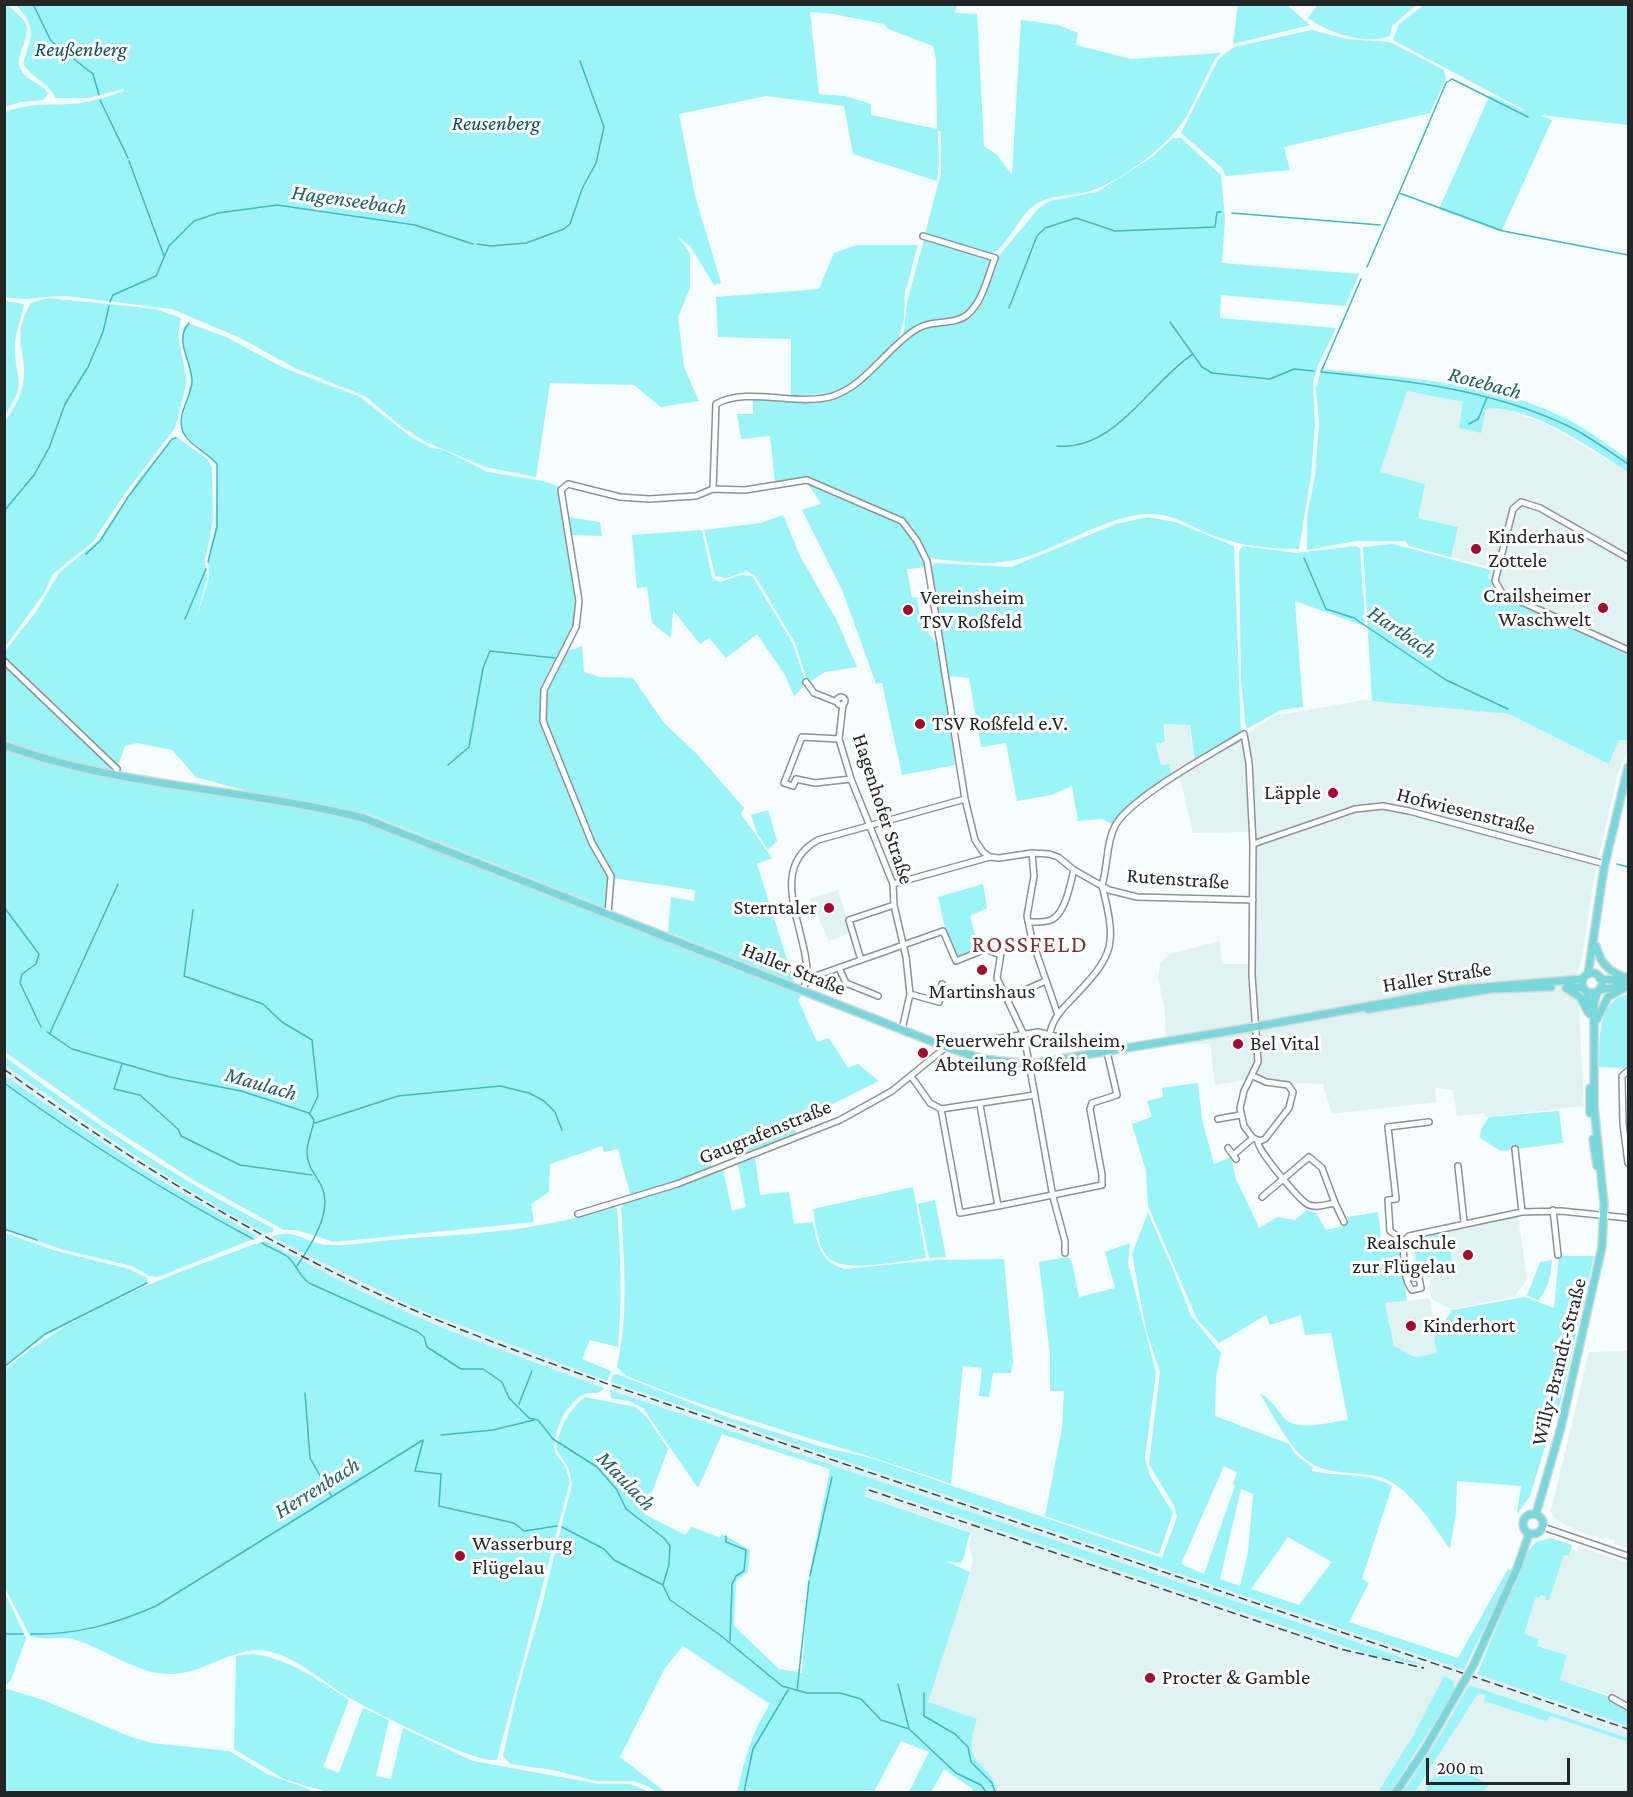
<!DOCTYPE html>
<html>
<head>
<meta charset="utf-8">
<style>
	body { margin:0 }
	#map { position:relative; width:1633px; height:1797px; overflow:hidden; background:#f5fdfe; font-family:"Crimson Pro",serif }
	canvas { display:block }
	.frame { position:absolute; inset:0; border:6px solid #232626; pointer-events:none }
	.scale { position:absolute; left:1426px; top:1758px; width:144px; height:27px; box-sizing:border-box; border:3px solid #232626; border-top:0; padding-left:8px; font-size:18px; line-height:21px; white-space:nowrap; color:#232626; -webkit-text-stroke:4px #fff; paint-order:stroke }
</style>
</head>
<body>
<div id="map">
<canvas width="1633" height="1797"></canvas>
<div class="frame"></div>
<div class="scale">200 m</div>
</div>
<script>
const ctx = document.querySelector('canvas').getContext('2d');
ctx.lineJoin = 'round';
function paint(path, color) { ctx.fillStyle = color; ctx.fill(path, 'evenodd'); }
function stroke(path, color, width, dash) { ctx.strokeStyle = color; ctx.lineWidth = width; ctx.lineCap = dash ? 'butt' : 'round'; ctx.setLineDash(dash || []); ctx.stroke(path); }
function label(font, color, halo, rows, align = 'center') {
  ctx.font = font + ' "Crimson Pro",serif'; ctx.lineWidth = 6; ctx.setLineDash([]); ctx.textBaseline = 'middle'; ctx.strokeStyle = halo; ctx.fillStyle = color; for (const [text, x, y, turn = 0] of rows) {
    ctx.save(); ctx.translate(x, y); ctx.rotate((+turn || 0) * Math.PI / 180); ctx.textAlign = isNaN(turn) ? turn : align; if (halo) ctx.strokeText(text, 0, 0); ctx.fillText(text, 0, 0); ctx.restore();
  }
}
paint(new Path2D(`
	M1407 391 1464 402 1459 428 1486 408H1502L1548 425 1628 472V655L1492 591 1488 580 1491 567 1451 557 1458 527 1418 518 1380 473Z
	M1364 700 1509 714 1609 764 1619 740 1628 742V749L1617 776 1594 878 1581 962 1577 972 1584 1106 1485 1117 1484 1113 1457 1116 1453 1090 1435 1088 1436 1102 1332 1114 1323 1084 1296 1083 1291 1087 1266 1082 1253 1076 1247 1080 1215 1085 1210 1043 1166 1046 1165 1012 1158 978 1160 963 1170 954 1220 941 1222 964H1250V832L1193 833 1179 774 1171 778 1170 764 1161 765 1157 744 1166 743 1165 724 1189 725 1195 767 1274 716Z
	M838 890 851 932 829 941 810 899Z
	M5 1065 94 1130 177 1184 266 1234 258 1237 146 1172 5 1076Z
	M1518 1215 1527 1279 1515 1296 1451 1309 1431 1299 1429 1272 1415 1274 1411 1238Z
	M271 1237 417 1309 605 1380 603 1387 445 1329 360 1291 264 1241Z
	M1430 1298 1437 1353 1415 1357 1394 1346 1385 1304Z
	M1628 1351V1549L1614 1544 1615 1540 1589 1535 1566 1525 1554 1518 1551 1511 1589 1352Z
	M611 1382 1462 1669 1458 1677 1468 1684 1474 1674H1477L1628 1726V1738L1475 1687 1478 1692 1485 1695 1484 1700 1550 1716 1628 1742V1792H998L994 1781 973 1758 970 1740 927 1702 970 1572 973 1559 969 1546 973 1533 863 1495 866 1486 1370 1655 1421 1664 610 1390Z
	M1579 1547 1628 1563V1700L1560 1680 1567 1655 1537 1645 1524 1634 1536 1597H1546L1565 1554 1569 1555 1571 1549 1577 1551Z`), '#e1f2f3');
paint(new Path2D(`
	M1318 4H1416V5L1392 26 1390 36C1364 45 1329 33 1308 18Z
	M8 5C13 10 21 16 25 22 33 37 14 54 20 68 25 81 41 82 48 93L44 100 20 102 5 107 4 5Z
	M16 5H957L955 13 977 14 984 146 997 155 1012 175 1021 20 1058 25 1078 33 1076 45 1131 59 1221 53 1215 59C1205 78 1196 98 1186 117 1169 145 1124 179 1093 190 1073 197 1050 193 1032 207 1018 218 1005 250 991 254L925 234 941 173V132L938 130 939 163 937 181 853 154 844 106 766 96 679 114 695 196 721 283 714 285 690 246 678 237 690 253V288L678 317 684 367 699 401 661 407 634 385 550 383 536 477 485 467 424 441 402 427 365 396 297 369 238 337 172 309 66 296C43 295 28 302 5 297V112C32 101 60 107 88 102 100 99 113 95 124 91L123 89 88 98H56C48 82 33 79 23 64 31 38 38 27 16 5ZM810 12 833 14 884 24 888 29 933 46 936 59 937 129 871 115V104L845 96 819 94Z
	M1238 5H1287L1310 25 1233 44Z
	M1424 5H1628V125L1540 115 1552 120 1501 232 1439 209 1490 95 1521 110 1526 111 1393 40 1399 24Z
	M1312 30 1346 39 1390 42 1444 70 1446 78 1430 113 1284 147 1290 170 1226 176 1222 168 1181 133 1218 60 1226 53 1234 47Z
	M1173 138H1181L1221 175 1225 219 1222 263 1359 274 1345 306 1221 295 1220 318 1336 328 1318 365 1313 383 1315 425 1311 475 1299 549C1273 549 1241 546 1217 537 1194 529 1175 513 1148 514 1102 517 1063 547 1019 559 993 566 963 562 936 559L929 557 912 526 897 515 812 478 775 482 770 436 741 439 737 414H753V398L821 399 852 387 920 328 955 321 974 310 997 258 1040 207 1050 201 1097 192 1151 158Z
	M924 240 993 259 978 297 967 311 954 318 936 321 903 339 907 302Z
	M857 245H918L905 293 904 320 898 341 864 374 844 388 832 393 791 396V339L718 337 716 297 819 289 834 253Z
	M48 298 156 309 181 318 178 336 187 381 175 428 123 496 93 542 53 574 44 593 5 647V422C12 410 21 399 23 384 29 353 9 339 31 303Z
	M5 301 24 304C22 318 15 330 15 345 14 381 29 379 5 415Z
	M188 323 226 337 284 368 360 397 411 437 432 448 444 450 488 472 543 481 560 487 577 610C569 655 536 676 542 729L587 838 607 873 609 901 606 908 368 814 250 792 196 777 172 750 137 743 125 746 118 766 5 657V651L36 612 59 573 100 539 139 479 175 436 208 460 212 468 213 520 205 561 207 578 196 619 209 578 208 557 215 529 218 467 212 458 184 435 181 426 191 380 182 337 183 328Z
	M1321 369C1398 377 1493 382 1563 417 1586 428 1607 445 1628 459V472C1589 447 1534 407 1486 408L1481 433 1459 428 1463 402 1407 391 1380 472 1425 484 1418 518 1458 527 1451 557 1409 546 1405 541H1356L1307 550V517L1315 476 1319 423 1316 389Z
	M807 482C835 493 884 506 905 526 915 536 923 554 926 567L907 569 912 598 917 597 921 624 939 647 955 765 902 775 882 683 876 684 843 592 802 510 821 504Z
	M783 515 800 556 837 621 857 667 825 672 808 683 795 643 756 577 747 571 726 578 715 576 704 530 761 523Z
	M567 517 600 522 602 536 571 535Z
	M1148 517 1175 522 1234 546 1241 733 1195 763 1190 725 1164 724 1165 742 1156 744 1161 765 1170 764 1171 778 1136 801 1114 825 1102 819 1078 821 1072 786 1051 795 1017 801 1006 743 981 747 969 678 947 676 931 567 935 563 1011 567 1116 524Z
	M702 530 712 578 720 582 741 575 752 576 793 644 806 684 794 696 785 675 757 634 726 658 709 638 700 644 673 610 671 638 652 623 647 587 637 588 632 535Z
	M1393 544 1491 570 1488 579 1491 580 1492 591 1628 655V741L1619 740 1609 764 1509 714 1372 701 1363 547Z
	M1243 546 1296 553 1355 546 1360 548 1365 622 1364 626 1295 601 1303 707 1281 710 1246 729 1241 679 1239 551Z
	M582 646 584 672 600 677 633 678 664 723 698 755 744 808 741 814 772 858 757 864 794 982 668 932 671 897 694 901 695 890 613 878 591 837 544 720 547 690 567 651Z
	M4 663 108 762 112 769 107 770 33 752 5 741Z
	M5 747C123 791 253 789 373 826L803 993 798 1000 817 1042 829 1038 848 1068 858 1064 879 1081 801 1120 794 1126 797 1135 736 1161 730 1145 709 1154 712 1170 631 1197 618 1149 604 1152 602 1146 550 1164 549 1192 531 1204 534 1222 334 1242 297 1230H284L195 1181 105 1123 5 1052Z
	M768 810 777 841 768 850 758 835 751 815Z
	M983 884 987 908 970 916 979 950 957 959 945 928 938 897Z
	M1628 994V1068L1599 1067C1600 1041 1596 1001 1628 994Z
	M5 1057C90 1120 179 1181 273 1228L274 1231 266 1234C174 1185 89 1126 5 1065Z
	M5 1076 146 1172 258 1237 158 1277 150 1276 132 1266 64 1250 5 1230Z
	M1198 1083 1202 1120 1214 1164 1231 1157 1236 1179 1259 1228 1278 1217 1295 1220 1307 1210 1316 1213 1326 1230 1348 1225V1217L1378 1212 1381 1238 1401 1254 1407 1301 1385 1303 1394 1346 1415 1357 1437 1353 1434 1338 1452 1310 1525 1297 1554 1308 1559 1256H1594L1559 1408 1555 1413 1530 1496 1517 1514 1521 1486 1457 1481 1456 1512 1450 1549C1434 1526 1408 1485 1380 1477 1354 1470 1327 1477 1305 1459 1288 1445 1272 1413 1260 1394 1271 1398 1276 1408 1283 1417 1296 1433 1330 1422 1348 1420L1331 1333 1305 1335 1301 1315 1270 1325 1266 1315 1219 1343 1197 1319 1148 1206 1146 1171 1132 1124 1152 1117 1147 1101 1163 1097 1162 1088Z
	M1559 1111 1563 1143 1501 1151 1480 1138 1481 1129 1489 1117Z
	M755 1158 760 1195 789 1192 794 1224 813 1222C817 1246 821 1262 845 1269L935 1260 1004 1259 1013 1361 1011 1373H993L989 1397 979 1396 982 1368 963 1366 951 1484C844 1445 733 1420 627 1376L617 1367C629 1314 624 1261 621 1208L624 1203 723 1169 732 1211 746 1207 738 1164Z
	M913 1187 926 1258C905 1260 845 1274 829 1258 817 1247 816 1224 813 1209Z
	M935 1200 946 1257 929 1258 918 1204Z
	M613 1206 617 1208C621 1255 622 1300 618 1347L590 1340 582 1359 611 1371 607 1381 417 1309 271 1237C297 1227 304 1244 327 1245 351 1246 377 1241 400 1239 470 1234 547 1231 613 1206Z
	M1148 1213 1172 1267 1191 1316 1221 1353 1216 1377 1215 1416 1289 1444 1295 1454 1313 1468 1312 1471C1338 1477 1368 1472 1392 1486L1362 1579 1369 1583 1349 1622 1458 1658 1508 1569 1512 1571 1464 1670 611 1382 613 1375 617 1374 724 1416 822 1447 871 1458 1162 1558 1177 1517 1174 1506 1149 1464 1160 1372 1146 1330 1132 1254ZM1224 1466 1237 1472 1233 1484 1235 1486 1204 1574 1181 1564ZM1241 1489 1253 1494 1248 1553 1240 1586 1220 1579ZM1288 1537 1332 1562 1299 1605 1251 1589Z
	M4 1233 53 1250 129 1269 147 1278 148 1283 45 1336 5 1367Z
	M1442 1233 1445 1251H1451L1452 1265 1417 1269 1414 1240Z
	M264 1241 360 1291 445 1329 604 1388C599 1396 591 1391 583 1395 566 1403 551 1435 555 1453L565 1466 570 1481 497 1760C474 1764 373 1711 348 1697 325 1683 303 1663 278 1654 238 1639 208 1675 169 1674 137 1674 106 1649 75 1640 61 1635 45 1641 30 1636L5 1588V1370C76 1308 175 1273 264 1241Z
	M1130 1243 1128 1264 1156 1373 1145 1458 1150 1476 1173 1513 1159 1554 1045 1516 1062 1428 1064 1391H1050V1355L1039 1262 1068 1257 1072 1262 1079 1297 1115 1288 1105 1252Z
	M1552 1260C1551 1273 1548 1291 1538 1300L1527 1296 1540 1262Z
	M610 1390 1427 1666 1370 1655 867 1486 864 1496 971 1533C965 1541 967 1553 961 1563L945 1561 970 1572 928 1702 977 1719C960 1771 987 1755 998 1792H972L973 1789 944 1769 931 1792H909L929 1752 901 1741 874 1792H737C744 1760 752 1732 770 1704L683 1646 665 1668 620 1757 665 1792H656L650 1787 634 1781H596L553 1770 510 1764 503 1756 517 1693 542 1605 572 1484 568 1467 556 1449C560 1427 568 1411 585 1397L635 1407 646 1416 668 1449 644 1514 685 1535 692 1527 720 1538 722 1534 750 1550 748 1572 736 1581 734 1626 779 1669 802 1673 809 1576 830 1469 722 1434 698 1488 643 1408 629 1401 611 1398Z
	M1551 1538 1572 1545 1569 1556 1564 1555 1549 1600H1545L1546 1597 1541 1595 1540 1598 1536 1597 1524 1634 1539 1639 1537 1646 1567 1655 1560 1680 1605 1695 1628 1709V1726L1477 1674 1527 1553 1536 1542Z
	M5 1593 26 1638 11 1680 6 1685Z
	M253 1654C290 1659 318 1680 349 1700L323 1767 339 1773 363 1708 389 1720 376 1776 391 1779 403 1728 473 1761 599 1784H630L650 1792H327L284 1779 234 1749 236 1656Z
	M1444 1676 1453 1681 1455 1690 1390 1792H1378L1412 1738Z
	M1469 1685 1628 1738V1742L1550 1716 1546 1721 1484 1701 1485 1695 1478 1693 1415 1792H1403L1440 1736Z
	M4 1688 43 1700 131 1737 152 1743 229 1751 267 1774 316 1792H5Z
	M1454 1767 1489 1784 1483 1792H1424L1436 1773Z`), '#9bf4f8');
stroke(new Path2D(`
	M33 4 51 41 93 74 99 95
	M100 100 128 158
	M129 161 164 256
	M1399 193 1446 83 1452 79 1528 117
	M1232 213 1380 225
	M477 244 491 246 526 243 564 229 570 224 582 189 596 163 604 127 580 61
	M1367 267 1399 193 1503 231 1628 255
	M1361 279 1321 372C1405 380 1489 389 1566 425 1588 435 1608 451 1628 464
	M110 302 113 295 156 276 169 246 194 221 218 213 277 205 415 225 473 244
	M1009 308 1037 236 1045 228 1076 218 1115 231 1215 227 1217 212H1221
	M1170 322 1202 367 1212 373 1270 379 1294 369 1314 371
	M189 323C173 341 193 363 192 382 191 398 176 415 183 432 189 445 207 452 217 464V527L208 562
	M1469 424 1478 419 1487 398
	M1057 446C1116 451 1149 383 1193 354
	M4 511 34 475 49 448 65 404 88 367 103 332 109 306
	M86 554 100 541 128 497 172 439 176 438
	M1304 558 1326 609 1354 618 1446 680 1508 709
	M185 619 206 569
	M448 765 469 747 483 668 490 651 555 658
	M1617 864 1628 867
	M4 907 39 954 36 964 22 974 20 983 41 1027
	M193 910 184 976 263 1004 282 1022 312 1040 318 1096 310 1113
	M47 1032 72 1049 170 1077 241 1091 309 1113 314 1120C313 1130 307 1141 307 1152 307 1166 315 1174 321 1185 334 1211 311 1245 297 1266
	M50 1033 118 884
	M122 1064 114 1089 140 1095 178 1129 181 1136 240 1165 312 1175
	M4 1083C84 1141 167 1193 253 1239
	M315 1123 398 1096 500 1086 529 1093 544 1101 555 1112 562 1130
	M4 1229 37 1240
	M262 1243C270 1248 281 1252 288 1257 297 1265 298 1275 309 1283L418 1332 424 1337 427 1347 461 1369H483L502 1382 509 1398 529 1418 538 1420 553 1439 597 1467 617 1490 626 1509 664 1538 670 1546 669 1564 663 1585 670 1600 720 1635 782 1686 807 1693H840L861 1699 881 1720 909 1729 956 1773 981 1785 986 1792
	M5 1366 45 1334 147 1283
	M305 1393 310 1458 332 1497
	M519 1404 532 1371
	M441 1435 493 1430 534 1420
	M423 1441 415 1471 441 1474 439 1506 514 1523 524 1531 557 1526
	M562 1527 604 1549 614 1560 663 1585
	M726 1536V1542L746 1550 744 1571 736 1576 732 1584 730 1641
	M810 1576 832 1477
	M4 1634H23
	M31 1634C76 1635 115 1624 156 1606L423 1440
	M898 1684 909 1729
	M797 1691 809 1581
	M924 1693V1716L955 1734 968 1747 971 1762 992 1783 995 1792
	M744 1792 753 1749 788 1690`), '#43b8bd', 1.5);
const minor = new Path2D(`
	M713 489 716 404C747 386 798 407 833 396 866 385 887 348 915 330 930 319 953 326 967 315 983 302 988 275 995 258L923 236
	M1628 558 1540 508 1521 502 1513 509 1495 581 1502 593 1628 650
	M4 661 117 769
	M806 682 814 693 837 702
	M837 701a4 4 0 1 1 8 0a4 4 0 1 1-8 0Z
	M843 704 839 739 851 779 893 884 894 905 906 957 910 994 902 1030
	M839 739 802 737 784 783 793 786 796 779 815 783 851 779
	M1032 853 1034 876 1027 916 1032 940 1058 1015
	M893 884 990 857
	M1102 885C1108 866 1106 843 1115 826 1129 798 1215 752 1244 734L1249 763 1253 844
	M608 914 611 876 592 843 543 721 544 690 576 627 579 601 561 490 568 484 620 497 649 499 696 496 713 489 745 490 807 480 902 521 917 541 927 561 965 799 975 840 983 852 990 857 999 858 1032 853 1049 854 1058 857 1074 870 1109 890 1137 897 1253 900
	M1029 922C1036 922 1047 923 1053 919 1066 911 1070 884 1074 870
	M1032 940 1008 946 1001 953 997 978 1024 1035 1053 1197 1065 1241V1253
	M861 960 849 920 894 905
	M839 968 846 983 878 996
	M807 979C810 933 764 870 818 840L965 799
	M803 990 807 979 943 931 956 961 986 949 1000 955
	M910 994 939 1002 942 984
	M1006 998 1046 981
	M1050 1033C1053 1019 1061 1010 1072 999 1115 954 1117 946 1102 885
	M1628 1071 1622 1076 1623 1124 1628 1163
	M911 1076 930 1103 941 1109 1035 1095
	M1253 1076 1266 1082 1288 1085 1293 1092 1289 1108 1265 1139 1260 1141 1253 1138 1244 1126 1240 1108 1244 1091 1258 1062 1252 975 1253 844 1355 809 1383 806 1409 811 1605 864
	M941 1109 960 1213 998 1206
	M1218 1119 1240 1115
	M1258 1141C1256 1149 1298 1198 1307 1204 1315 1209 1327 1204 1335 1203L1322 1168 1309 1157 1262 1197
	M1228 1148 1236 1159
	M1515 1149 1522 1212
	M1233 1155 1253 1138
	M1458 1166 1464 1222
	M1335 1203 1344 1222
	M1553 1210 1558 1255
	M578 1214 677 1184 840 1120 892 1091 946 1047 1038 1032 1104 1048 1107 1052 1117 1095 1092 1103 1090 1109 1102 1175V1185L998 1206 980 1105
	M1403 1240 1390 1231 1388 1200 1396 1199 1388 1127 1429 1122
	M1407 1277 1419 1278 1421 1288 1412 1290C1403 1279 1404 1256 1403 1243L1409 1236 1522 1212 1561 1211 1628 1218
	M1543 1527 1628 1556
	M1612 1698 1628 1707`);
const major = new Path2D(`
	M4 745C120 788 245 788 363 818L946 1047 983 1059 1030 1064 1254 1027 1462 989 1583 979
	M1596 946C1600 963 1611 974 1628 978
	M1582 983a10 10 0 1 1 20 0a10 10 0 1 1-20 0Z
	M1588 974 1604 868 1628 767
	M1600 979 1626 981
	M1568 986 1583 988
	M1566 988 1580 997 1588 1012
	M1599 990 1623 986
	M1587 992 1590 1014
	M1368 1009 1491 989 1551 987
	M1597 1019 1608 997 1628 986
	M1590 1088V1113
	M1593 1139 1597 1166
	M1523 1524a10 10 0 1 1 20 0a10 10 0 1 1-20 0Z
	M1536 1514 1561 1427 1602 1247 1604 1204 1594 1106V1002L1598 991
	M1474 1664 1518 1566 1529 1534
	M1396 1792 1425 1749 1459 1690`);
stroke(minor, '#8c9394', 8);
stroke(major, '#d7d8d8', 10);
stroke(minor, '#fff', 5);
stroke(major, '#77d7db', 7);
stroke(new Path2D(`
	M4 1069C125 1158 251 1235 387 1298 458 1331 534 1357 608 1384L1628 1729
	M869 1490 1340 1649 1424 1668`), '#434646', 1.5, [9, 4.5]);
const majorBridge = new Path2D(`
	M1459 1690 1474 1664`);
stroke(majorBridge, '#d7d8d8', 10, []);
stroke(majorBridge, '#77d7db', 7);
for (const [x, y, r, color] of [
	[1476,549,6,"#a50a2c"],
	[1603,608,6,"#a50a2c"],
	[908,610,6,"#a50a2c"],
	[920,724,6,"#a50a2c"],
	[1333,793,6,"#a50a2c"],
	[829,908,6,"#a50a2c"],
	[982,970,6,"#a50a2c"],
	[1238,1044,6,"#a50a2c"],
	[923,1053,6,"#a50a2c"],
	[1468,1255,6,"#a50a2c"],
	[1411,1326,6,"#a50a2c"],
	[460,1556,6,"#a50a2c"],
	[1150,1678,6,"#a50a2c"]
]) { const dot = new Path2D(); dot.arc(x, y, r, 0, 2 * Math.PI); ctx.fillStyle = color; ctx.fill(dot); stroke(dot, '#fff', 2); }
label('italic 21px', '#0d5255', '#fff', [
	["Reußenberg",81,50],
	["Reusenberg",496,124]
]);
label('21px', '#232626', '#fff', [
	["Kinderhaus",1488,537],
	["Zottele",1488,561],
	["Crailsheimer",1591,596,"right"],
	["Waschwelt",1591,620,"right"],
	["Vereinsheim",920,598],
	["TSV Roßfeld",920,622],
	["TSV Roßfeld e.V.",932,724],
	["Läpple",1321,793,"right"],
	["Sterntaler",817,908,"right"],
	["Martinshaus",982,992,"center"],
	["Feuerwehr Crailsheim,",935,1041],
	["Abteilung Roßfeld",935,1065],
	["Bel Vital",1250,1044],
	["Realschule",1456,1243,"right"],
	["zur Flügelau",1456,1267,"right"],
	["Kinderhort",1423,1326],
	["Wasserburg",472,1544],
	["Flügelau",472,1568],
	["Procter & Gamble",1162,1678]
], 'left');
label('21px', '#232626', '#fff', [
	["Hagenhofer Straße",883,809,72],
	["Hofwiesenstraße",1466,811,14],
	["Rutenstraße",1178,879,4],
	["Haller Straße",794,969,22],
	["Haller Straße",1437,977,-9],
	["Gaugrafenstraße",765,1132,-22],
	["Willy-Brandt-Straße",1559,1362,-76]
]);
label('italic 22px', '#216063', '#fff', [
	["Hagenseebach",349,200,8],
	["Rotebach",1485,383,15],
	["Hartbach",1402,632,34],
	["Maulach",261,1084,16],
	["Maulach",626,1481,46],
	["Herrenbach",317,1488,-32]
]);
ctx.letterSpacing = '1.5px';
label('24px', '#7a3236', '#fff', [
	["ROSSFELD",1030,945]
]);
ctx.letterSpacing = '0px';
</script>
</body>
</html>
